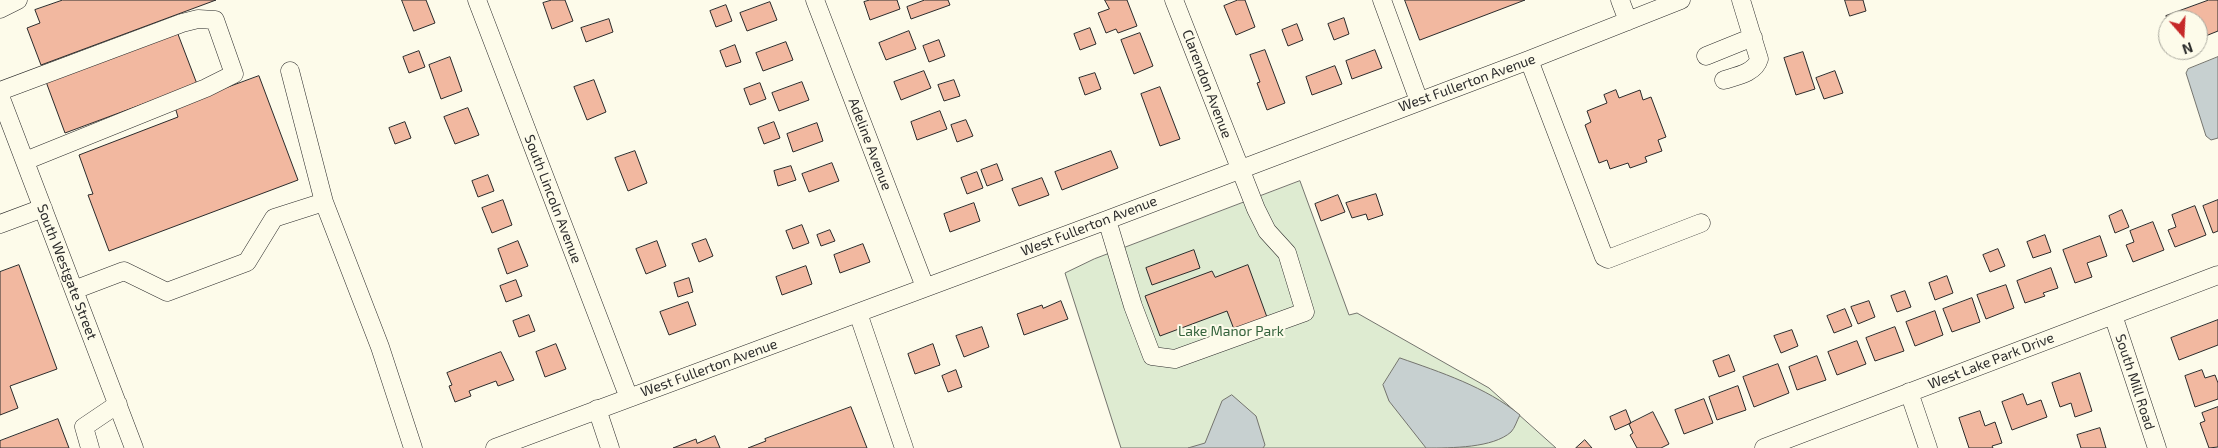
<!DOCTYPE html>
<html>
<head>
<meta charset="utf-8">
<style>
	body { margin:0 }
	#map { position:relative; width:2218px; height:448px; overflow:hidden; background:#fdfbea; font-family:"Exo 2",sans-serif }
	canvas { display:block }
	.north { position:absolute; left:2158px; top:10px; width:50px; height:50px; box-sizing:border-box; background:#fdfbea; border:1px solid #a9a89e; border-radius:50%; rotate:161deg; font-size:14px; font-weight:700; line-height:20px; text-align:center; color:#2b2b2b }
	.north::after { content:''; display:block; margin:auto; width:18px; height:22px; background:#c62828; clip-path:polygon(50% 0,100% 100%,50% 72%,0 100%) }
</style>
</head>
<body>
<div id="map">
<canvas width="2218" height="448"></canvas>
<div class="north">N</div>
</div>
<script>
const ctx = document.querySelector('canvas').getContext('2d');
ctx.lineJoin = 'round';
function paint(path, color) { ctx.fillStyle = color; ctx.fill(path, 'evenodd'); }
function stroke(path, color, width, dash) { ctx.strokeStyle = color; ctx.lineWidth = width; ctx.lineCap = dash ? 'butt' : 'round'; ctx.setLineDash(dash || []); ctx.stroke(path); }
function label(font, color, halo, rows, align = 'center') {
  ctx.font = font + ' "Exo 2",sans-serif'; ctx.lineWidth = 4; ctx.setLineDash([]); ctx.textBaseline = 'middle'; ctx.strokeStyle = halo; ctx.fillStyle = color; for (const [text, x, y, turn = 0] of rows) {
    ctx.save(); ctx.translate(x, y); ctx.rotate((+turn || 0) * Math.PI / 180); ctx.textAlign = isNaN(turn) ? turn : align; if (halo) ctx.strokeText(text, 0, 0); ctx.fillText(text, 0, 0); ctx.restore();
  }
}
const green = new Path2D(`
	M1300 181 1349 315 1357 313 1489 388 1556 448H1121L1065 273 1094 259Z`);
paint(green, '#deebd1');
stroke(green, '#74746e', 1);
const water = new Path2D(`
	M2218 57V138L2211 140 2206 136 2186 73 2188 69Z
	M1400 358C1440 372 1486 387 1520 415 1517 420 1515 428 1511 432 1493 448 1452 448 1426 448L1389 401 1383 385Z
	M1232 395 1256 416 1265 445 1263 448H1188L1205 443 1222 401Z`);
paint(water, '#c7d0d0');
stroke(water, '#74746e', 1);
const building = new Path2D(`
	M63 0H216L41 65 27 28 40 23 35 10Z
	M402 0H426L435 23 414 31Z
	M552 0H565L573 21 552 29 543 3Z
	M870 0H897L900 9 870 20 864 2Z
	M925 0H948L950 5 911 19 907 7Z
	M1105 0H1127L1137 26 1118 33 1116 29 1106 33 1098 13 1109 9Z
	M1238 0H1245L1255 27 1236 35 1224 6Z
	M1405 0H1525L1420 40Z
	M1845 0H1863L1866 11 1850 16Z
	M2209 0H2218V31L2198 39V20L2168 21 2166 16Z
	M770 2 777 20 747 31 740 13Z
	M726 5 732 21 716 27 710 11Z
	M1344 18 1349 34 1334 40 1328 24Z
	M609 19 613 32 586 42 581 28Z
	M1297 24 1303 40 1288 46 1282 30Z
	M1090 28 1096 44 1080 50 1074 34Z
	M176 29 197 84 65 133 45 79Z
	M909 31 916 49 886 60 879 43Z
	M1140 33 1153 66 1134 74 1121 40Z
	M939 40 945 56 929 62 923 46Z
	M786 42 793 60 763 71 756 53Z
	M735 45 741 62 726 67 720 51Z
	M1265 50 1285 103 1267 110 1257 83 1260 82 1250 55Z
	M1375 50 1382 68 1352 79 1346 61Z
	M419 51 425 67 409 73 403 57Z
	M1803 52 1815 89 1796 95 1784 58Z
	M450 57 462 91 441 99 429 65Z
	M1335 66 1342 84 1312 95 1306 77Z
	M924 71 931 88 901 100 894 82Z
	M1835 71 1843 93 1824 99 1816 78Z
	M1095 73 1101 89 1085 95 1079 78Z
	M259 76 298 180 109 251 88 195 93 194 79 155 178 117 175 107Z
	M594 80 606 112 587 120 574 87Z
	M954 80 960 96 944 101 938 85Z
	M802 82 809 100 779 111 772 93Z
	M760 83 766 99 750 105 744 89Z
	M1160 87 1180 139 1160 146 1141 94Z
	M1616 90 1619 98 1640 90 1643 100 1651 97 1666 137 1658 140 1662 151 1645 157 1647 162 1630 168 1628 163 1610 169 1607 160 1599 163 1585 125 1591 122 1587 111 1607 103 1604 95Z
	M468 108 479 135 455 144 444 117Z
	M940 111 947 129 917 140 911 122Z
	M966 120 973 136 957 142 951 125Z
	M405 122 411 138 395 144 389 128Z
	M774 122 780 138 764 144 758 128Z
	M817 123 823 141 793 152 787 134Z
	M635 151 647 183 628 191 615 158Z
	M1111 151 1118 168 1062 190 1055 172Z
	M832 163 839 181 809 192 802 174Z
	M997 164 1003 180 987 186 981 170Z
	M791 166 796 180 778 186 774 171Z
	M977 172 983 188 967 194 961 178Z
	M488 175 494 191 478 197 472 181Z
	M1042 178 1049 195 1019 206 1012 189Z
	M1376 194 1383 215 1368 220 1366 214 1352 218 1346 203Z
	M1338 195 1345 212 1321 221 1315 204Z
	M503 200 512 225 492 233 482 208Z
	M2218 200V231L2213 233 2203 206Z
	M974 203 980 221 950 232 944 214Z
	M2195 206 2206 235 2175 247 2168 230 2176 227 2172 215Z
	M2122 210 2129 227 2115 233 2109 216Z
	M2153 222 2164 250 2133 262 2126 245 2134 242 2130 231Z
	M802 225 809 243 793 249 786 231Z
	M830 230 835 241 821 246 817 235Z
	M2045 235 2051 252 2033 258 2027 242Z
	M2100 236 2107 256 2087 263 2092 277 2075 283 2063 250Z
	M706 239 713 256 699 262 692 244Z
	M518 241 528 266 507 274 498 249Z
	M657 241 666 266 646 274 636 249Z
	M863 244 870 262 840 273 834 255Z
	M1998 249 2005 266 1990 272 1983 255Z
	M1194 250 1200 268 1152 285 1146 268Z
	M19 265 57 369 10 386 18 408 0 415V272Z
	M1248 265 1268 320 1235 332 1227 311 1160 336 1145 296 1212 271 1215 277Z
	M806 266 812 284 782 295 776 277Z
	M2051 268 2058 288 2043 293 2045 296 2025 303 2017 281Z
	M1947 276 1953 293 1935 300 1929 283Z
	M689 278 693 292 678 297 674 283Z
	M516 280 522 296 506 302 500 286Z
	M2006 285 2014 308 1986 319 1977 295Z
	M1905 291 1911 307 1897 312 1891 296Z
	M1972 298 1980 322 1952 332 1943 309Z
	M1061 301 1068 319 1024 335 1017 314 1042 305 1043 308Z
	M1869 301 1875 317 1858 324 1851 307Z
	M688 302 696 325 669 335 660 312Z
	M1845 309 1852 326 1834 333 1827 316Z
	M1935 311 1943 335 1915 346 1906 322Z
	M529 315 535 331 519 337 513 321Z
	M2218 320V345L2179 360 2171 338Z
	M982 327 989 347 964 357 956 336Z
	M1895 327 1904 351 1875 361 1866 338Z
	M1792 330 1798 346 1781 353 1774 336Z
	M1857 341 1866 364 1837 375 1828 352Z
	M556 344 566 369 545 377 536 352Z
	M933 344 940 365 915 374 908 354Z
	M501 352 514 380 498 386 496 381 469 391 471 396 455 402 449 386 452 385 447 373Z
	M1729 355 1735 371 1719 377 1713 361Z
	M1817 356 1826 380 1797 390 1789 367Z
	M1778 364 1789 393 1754 407 1743 377Z
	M956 370 962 387 948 392 942 376Z
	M2202 370 2205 378 2215 375 2218 383V399L2195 407 2185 376Z
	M2080 373 2092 411 2075 417 2071 403 2060 407 2052 383Z
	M1738 386 1746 410 1717 420 1709 397Z
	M2023 394 2027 405 2041 400 2047 417 2012 430 2002 402Z
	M1704 399 1713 423 1684 434 1675 410Z
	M851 407 867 448H748L766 441 765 439Z
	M2218 407V447L2209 448 2200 423 2205 421 2202 413Z
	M1626 410 1631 423 1615 430 1610 417Z
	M1980 411 1985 426 1995 422 2002 443 1992 446 1993 448H1969L1959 418Z
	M1653 412 1669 444 1661 448H1637L1630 435 1633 433 1629 424Z
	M58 419 69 448H0V441Z
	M2100 428 2106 448H2081L2077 435Z
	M715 436 720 448H673L696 439 697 443Z
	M1585 440 1592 448H1576Z`);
paint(building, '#f2b8a0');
stroke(building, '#2b2b2b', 1);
const minor = new Path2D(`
	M477 0 629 398
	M815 0 925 287
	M1382 0 1419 101
	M1620 0 1628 21
	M0 9 18 0
	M1706 56 1753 37
	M1529 60 1604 257 1608 259 1701 223
	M290 71 324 202 380 347 413 448
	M1724 80C1737 76 1755 73 1759 59L1741 0
	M0 91 182 23 198 19 215 20 234 74 206 88 25 161
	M0 96 134 448
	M1107 220 1133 306 1152 356 1175 359 1305 312 1287 253 1267 231 1256 209 1174 0
	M0 224 43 208
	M74 290 124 271 167 292 247 262 274 218 324 202
	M858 313 904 448
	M2113 315 2157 448
	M1909 392 1928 448
	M597 409 610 448
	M90 448 84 427 118 404
	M495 448 1107 220 1529 60 1681 0
	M1764 448 2218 275`);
stroke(minor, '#2b2b2b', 19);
stroke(minor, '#fdfbea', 18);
label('14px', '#2b2b2b', '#fdfbea', [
	["West Fullerton Avenue",1467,83,-20],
	["Clarendon Avenue",1207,84,69],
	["Adeline Avenue",870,144,69],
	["South Lincoln Avenue",553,199,69],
	["West Fullerton Avenue",1089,226,-21],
	["South Westgate Street",67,272,69],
	["West Lake Park Drive",1991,361,-21],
	["West Fullerton Avenue",709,368,-20],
	["South Mill Road",2135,382,72]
]);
label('14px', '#34623c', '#fdfbea', [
	["Lake Manor Park",1231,331]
]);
</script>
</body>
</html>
